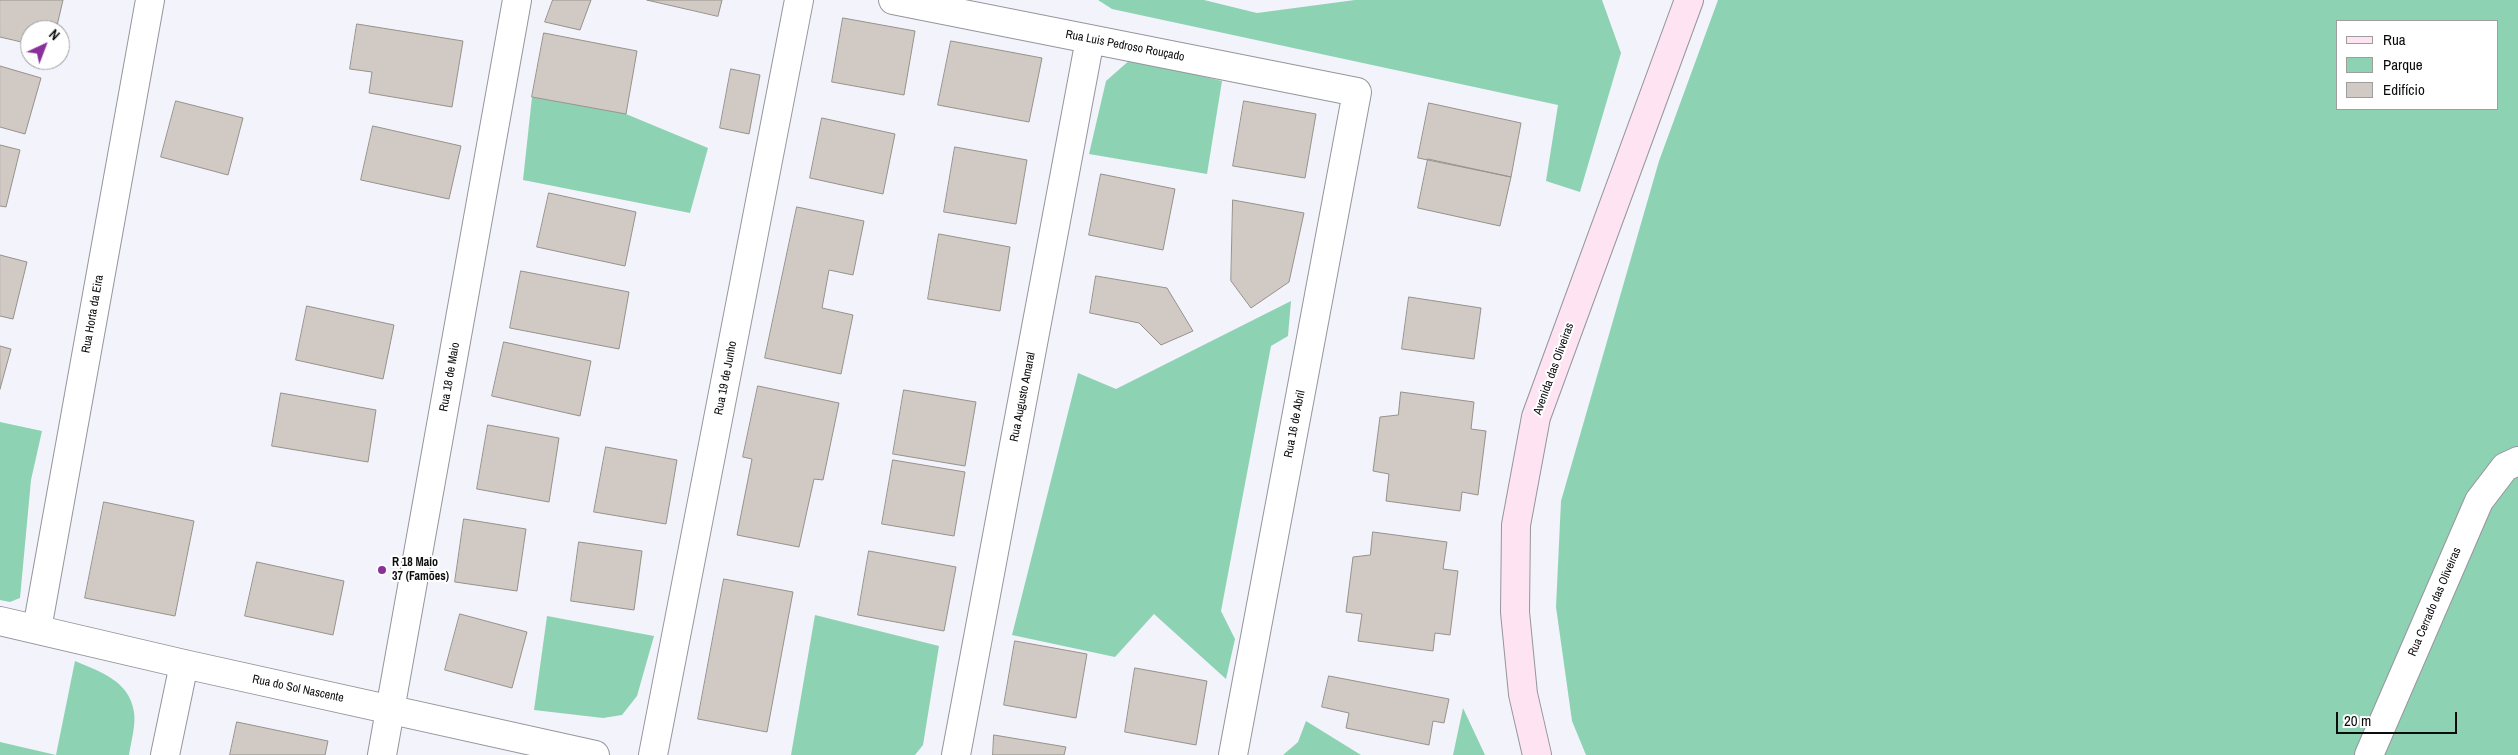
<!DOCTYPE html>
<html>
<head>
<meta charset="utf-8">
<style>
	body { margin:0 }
	#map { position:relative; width:2518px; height:755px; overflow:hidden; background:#f3f3fb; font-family:"Archivo Narrow",sans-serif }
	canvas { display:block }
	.legend { position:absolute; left:2336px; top:20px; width:162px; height:90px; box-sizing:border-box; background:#fff; border:1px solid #9e9e9f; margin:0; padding:6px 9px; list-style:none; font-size:15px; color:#0c0c0e }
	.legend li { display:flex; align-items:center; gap:10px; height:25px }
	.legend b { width:25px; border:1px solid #9e9e9f }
	.north { position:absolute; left:20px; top:20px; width:50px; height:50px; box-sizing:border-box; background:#fff; border:1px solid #9e9e9f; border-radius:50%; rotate:43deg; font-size:14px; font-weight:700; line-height:20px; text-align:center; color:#0c0c0e }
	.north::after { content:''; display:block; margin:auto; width:18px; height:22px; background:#8a309b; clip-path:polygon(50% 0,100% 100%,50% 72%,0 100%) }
	.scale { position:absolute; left:2336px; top:712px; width:121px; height:22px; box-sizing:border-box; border:2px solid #0c0c0e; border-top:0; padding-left:6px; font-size:15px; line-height:18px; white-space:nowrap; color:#0c0c0e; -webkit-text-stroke:4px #fff; paint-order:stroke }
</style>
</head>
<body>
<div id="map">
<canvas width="2518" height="755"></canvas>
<ul class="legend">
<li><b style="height:6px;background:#fee3f3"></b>Rua</li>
<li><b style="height:14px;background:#8dd3b3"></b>Parque</li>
<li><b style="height:14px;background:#d0c9c4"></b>Edifício</li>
</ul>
<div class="north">N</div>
<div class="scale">20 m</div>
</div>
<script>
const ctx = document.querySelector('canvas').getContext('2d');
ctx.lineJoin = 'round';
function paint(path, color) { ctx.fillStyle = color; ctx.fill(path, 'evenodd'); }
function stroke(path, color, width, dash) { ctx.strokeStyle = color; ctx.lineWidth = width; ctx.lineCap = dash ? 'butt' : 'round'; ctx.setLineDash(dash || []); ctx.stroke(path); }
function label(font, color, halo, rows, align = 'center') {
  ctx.font = font + ' "Archivo Narrow",sans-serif'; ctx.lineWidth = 4; ctx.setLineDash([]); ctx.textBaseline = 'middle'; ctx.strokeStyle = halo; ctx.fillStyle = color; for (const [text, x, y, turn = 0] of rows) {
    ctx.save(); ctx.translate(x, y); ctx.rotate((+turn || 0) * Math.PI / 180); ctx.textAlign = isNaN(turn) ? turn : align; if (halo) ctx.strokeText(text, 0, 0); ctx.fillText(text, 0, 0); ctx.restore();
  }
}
paint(new Path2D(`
	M1098 0H1204L1257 13 1355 0H1602L1621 53 1580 192 1546 181 1558 105 1112 9Z
	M1718 0H2518V755H1586L1572 721 1556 607 1561 501 1659 161ZM2337 21H2497V109H2337Z
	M1131 59 1222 81 1207 174 1089 154 1106 81Z
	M532 97 626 114 708 148 690 213 523 180Z
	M1291 301 1288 336 1271 346 1221 611 1235 639 1226 679 1154 614 1115 657 1012 635 1078 373 1116 389Z
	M0 422 42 431 31 480 20 598 10 602 0 600Z
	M815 615 939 646 923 745 915 755H791Z
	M547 616 654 636 637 696 622 715 603 718 534 710Z
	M75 661C100 672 129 680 134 712 136 725 131 742 129 755H0V742L56 755Z
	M1463 708 1485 755H1453Z
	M1306 721 1361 755H1283L1298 742Z`), '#8dd3b3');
const building = new Path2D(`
	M0 0H63L56 30H30V44L0 37Z
	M553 0H591L580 30 545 22Z
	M647 0H722L718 16Z
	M843 18 915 31 904 95 832 82Z
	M357 24 463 41 452 107 369 93 372 72 350 69Z
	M544 33 637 51 626 114 532 97Z
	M951 41 1042 58 1029 122 938 105Z
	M0 66 41 78 25 134 0 127Z
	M731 69 760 75 749 134 720 128Z
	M176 101 243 118 228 175 161 157Z
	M1244 101 1316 114 1305 178 1233 166Z
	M1429 103 1521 123 1511 177 1418 158Z
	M822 118 895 134 883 194 810 178Z
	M373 126 461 146 449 199 361 180Z
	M0 145 20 150 6 207 0 206Z
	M955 147 1027 160 1016 224 944 212Z
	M1428 159 1511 177 1500 226 1418 208Z
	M1101 174 1175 189 1163 250 1089 235Z
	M549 193 636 212 625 266 537 247Z
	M1233 200 1304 213 1289 282 1251 308 1231 281Z
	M797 207 864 221 853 275 829 270 822 308 853 315 841 374 765 358Z
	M939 234 1010 247 1000 311 928 299Z
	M0 255 27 262 13 319 0 316Z
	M521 271 629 292 619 349 510 328Z
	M1096 276 1167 288 1193 331 1161 345 1139 323 1090 313Z
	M1409 297 1481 308 1474 359 1402 349Z
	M307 306 394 325 383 379 296 360Z
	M504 342 591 361 580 416 492 396Z
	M0 346 11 349 0 389Z
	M758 386 839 403 823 480 814 479 799 547 737 535 752 459 743 457Z
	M904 390 976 402 965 466 893 454Z
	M1401 392 1474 402 1471 429 1486 431 1478 495 1462 492 1460 511 1386 501 1389 474 1373 471 1380 417 1398 415Z
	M281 393 376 410 368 462 272 446Z
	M488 425 559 438 549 502 477 489Z
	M606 447 677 460 666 524 594 512Z
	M893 460 965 472 954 536 882 524Z
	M104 502 194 521 175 616 85 598Z
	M464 519 526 529 517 591 455 582Z
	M1373 532 1447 542 1443 569 1458 571 1450 635 1435 633 1433 651 1358 641 1362 614 1346 612 1353 557 1370 555Z
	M579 542 642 551 634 610 571 601Z
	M869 551 956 567 944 631 858 615Z
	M257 562 344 581 333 635 245 616Z
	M724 579 793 592 767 732 698 719Z
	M460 614 527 632 512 688 445 670Z
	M1015 641 1087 654 1076 718 1004 705Z
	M1135 668 1207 681 1196 745 1125 732Z
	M1329 676 1449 699 1444 723 1433 721 1429 745 1346 728 1349 713 1322 707Z
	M237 722 328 741 325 755H230Z
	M994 735 1066 747 1064 755H993Z`);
paint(building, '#d0c9c4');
stroke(building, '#97918c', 1);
const street = new Path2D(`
	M893 0 1357 92 1233 755
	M0 621 184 664 595 755
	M37 629 150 0
	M165 755 184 664
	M382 755 517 0
	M653 755 799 0
	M956 755 1090 39
	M2369 755 2479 501 2505 467 2518 461`);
const secondary = new Path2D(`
	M1537 755 1523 694 1515 612 1516 525 1536 417 1689 0`);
stroke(street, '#95959c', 30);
stroke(secondary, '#95959c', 30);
stroke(street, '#fff', 28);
stroke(secondary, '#fee3f3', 28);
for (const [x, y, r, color] of [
	[382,570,5,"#8a309b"]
]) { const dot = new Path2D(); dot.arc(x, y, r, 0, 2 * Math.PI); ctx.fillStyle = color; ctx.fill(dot); stroke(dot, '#fff', 2); }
label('12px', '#0c0c0e', '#fff', [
	["Rua Luis Pedroso Rouçado",1125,46,11],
	["Rua Horta da Eira",93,314,-80],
	["Avenida das Oliveiras",1554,369,-70],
	["Rua 18 de Maio",450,377,-80],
	["Rua 19 de Junho",726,378,-79],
	["Rua Augusto Amaral",1023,397,-79],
	["Rua 16 de Abril",1295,424,-79],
	["Rua Cerrado das Oliveiras",2435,602,-67],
	["Rua do Sol Nascente",298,689,12]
]);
label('bold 12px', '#0c0c0e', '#fff', [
	["R 18 Maio",392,563],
	["37 (Famões)",392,577]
], 'left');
</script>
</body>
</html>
